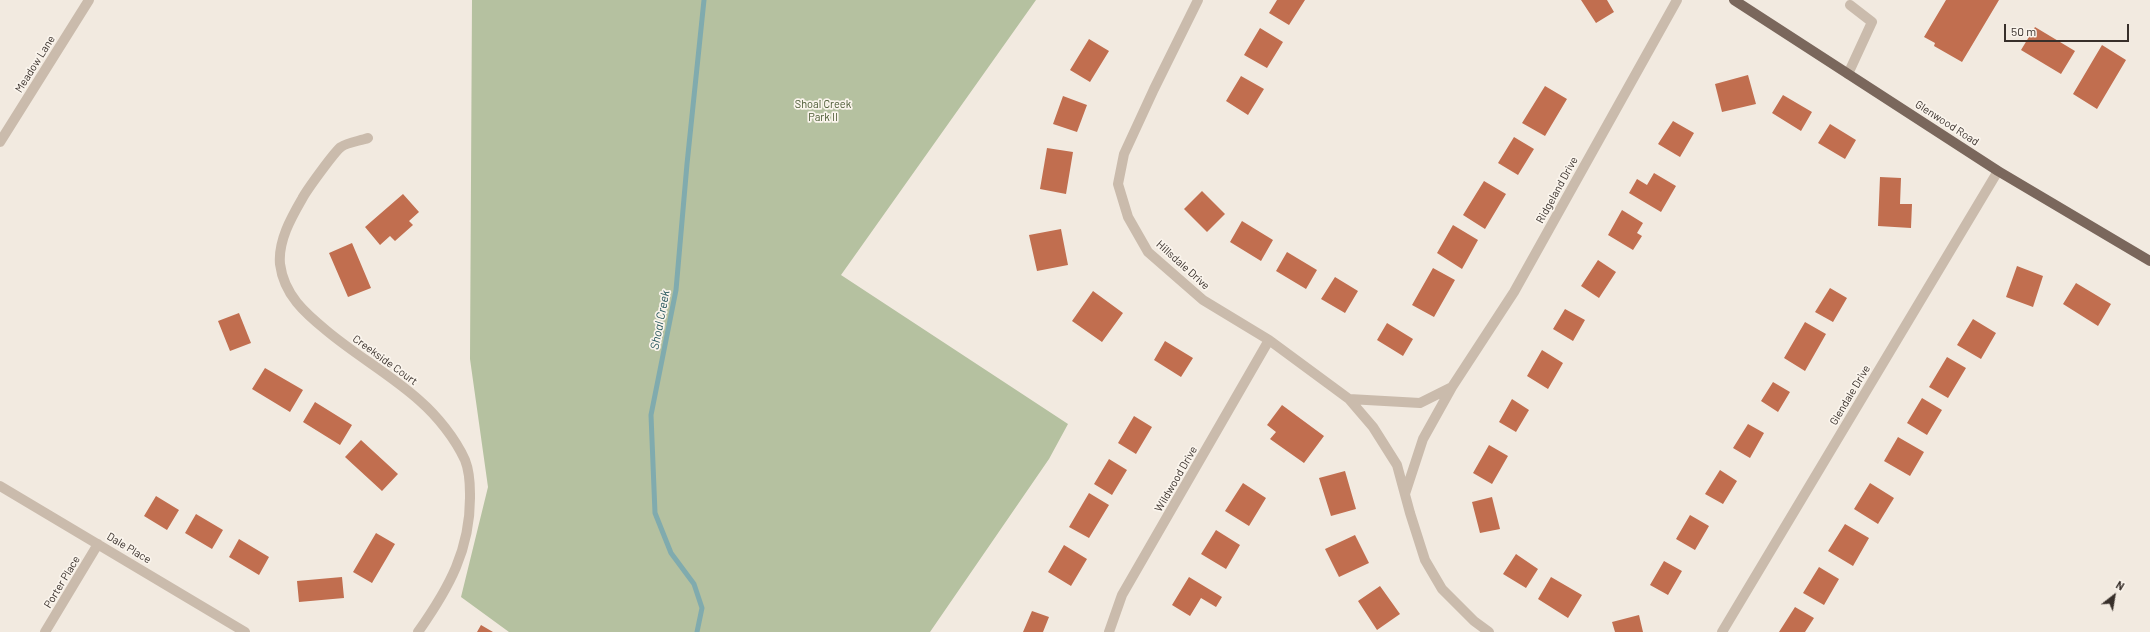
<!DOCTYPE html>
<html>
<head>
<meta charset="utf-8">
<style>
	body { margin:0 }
	#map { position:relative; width:2150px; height:632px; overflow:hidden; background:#f2eae0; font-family:Barlow,sans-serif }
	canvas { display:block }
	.north { position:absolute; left:2094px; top:576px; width:40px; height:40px; -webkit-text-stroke:3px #faf4ec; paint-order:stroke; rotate:31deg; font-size:11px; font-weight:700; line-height:16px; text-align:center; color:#382f2a }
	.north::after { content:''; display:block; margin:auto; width:14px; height:18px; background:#382f2a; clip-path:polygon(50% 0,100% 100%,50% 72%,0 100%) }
	.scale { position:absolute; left:2004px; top:24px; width:125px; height:18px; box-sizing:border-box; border:2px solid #382f2a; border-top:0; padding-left:5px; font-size:12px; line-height:14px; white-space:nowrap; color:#382f2a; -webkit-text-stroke:3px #faf4ec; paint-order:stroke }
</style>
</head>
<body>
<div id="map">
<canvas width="2150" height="632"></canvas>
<div class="north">N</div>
<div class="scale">50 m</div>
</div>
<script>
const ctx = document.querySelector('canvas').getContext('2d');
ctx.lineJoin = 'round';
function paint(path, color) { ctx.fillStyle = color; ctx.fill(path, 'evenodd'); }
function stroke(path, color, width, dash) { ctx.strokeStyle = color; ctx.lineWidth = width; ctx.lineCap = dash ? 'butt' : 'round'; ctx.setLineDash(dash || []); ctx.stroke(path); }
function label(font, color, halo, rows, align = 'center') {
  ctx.font = font + ' Barlow,sans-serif'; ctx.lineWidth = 3.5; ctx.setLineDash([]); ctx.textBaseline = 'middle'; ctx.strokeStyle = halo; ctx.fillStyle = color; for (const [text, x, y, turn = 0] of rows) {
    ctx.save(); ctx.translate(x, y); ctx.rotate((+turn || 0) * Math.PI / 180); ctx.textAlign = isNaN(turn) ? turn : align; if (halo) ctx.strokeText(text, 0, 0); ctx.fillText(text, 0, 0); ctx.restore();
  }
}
paint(new Path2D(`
	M472 0H1036L841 275 1068 424 1049 459 930 632H509L461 597 488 487 470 359Z`), '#b5c1a0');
stroke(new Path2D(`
	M697 632 702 608 694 584 671 553 655 513 651 415 676 290 687 164 704 0`), '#80abae', 5);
paint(new Path2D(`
	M1277 0H1305L1289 25 1269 13Z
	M1581 0H1607L1614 12 1596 23Z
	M1946 0H1999L1962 62 1934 46 1935 43 1924 37Z
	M2035 27 2075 51 2061 74 2021 50Z
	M1260 28 1283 42 1267 68 1244 55Z
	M1089 39 1109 51 1090 82 1070 70Z
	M2102 45 2126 60 2097 109 2073 94Z
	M1748 75 1756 104 1722 112 1715 84Z
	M1241 76 1264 89 1248 115 1226 101Z
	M1545 86 1567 99 1545 136 1522 123Z
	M1783 95 1812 112 1801 131 1772 113Z
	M1063 96 1087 105 1077 132 1053 124Z
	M1673 121 1694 133 1680 157 1658 144Z
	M1830 124 1856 140 1845 159 1818 143Z
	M1514 137 1534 149 1518 175 1498 163Z
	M1047 148 1073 152 1066 194 1040 189Z
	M1654 173 1676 186 1661 212 1629 193 1637 179 1647 185Z
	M1880 177 1901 178 1900 204H1912L1911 228 1878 226Z
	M1484 181 1506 194 1485 229 1463 215Z
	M1202 191 1225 214 1207 232 1184 209Z
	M403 194 419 212 409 221 413 225 395 241 390 236 380 245 365 227Z
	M1622 210 1643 223 1637 233 1642 236 1633 250 1608 235Z
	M1242 221 1273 240 1261 261 1230 242Z
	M1453 225 1478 240 1462 269 1437 253Z
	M1061 229 1068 265 1037 271 1029 235Z
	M352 243 371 288 348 297 329 253Z
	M1287 252 1317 270 1306 289 1276 271Z
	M1598 260 1616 272 1599 298 1581 286Z
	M2017 266 2043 276 2033 307 2006 297Z
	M1433 268 1455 280 1434 317 1412 305Z
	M1335 277 1358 291 1345 313 1321 299Z
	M2076 283 2111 304 2098 326 2063 304Z
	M1830 288 1847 298 1833 322 1815 312Z
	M1093 291 1123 313 1102 342 1072 321Z
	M1565 309 1585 320 1573 341 1553 329Z
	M239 313 251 343 230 351 218 321Z
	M1973 319 1996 333 1981 359 1957 345Z
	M1805 322 1826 334 1805 371 1784 358Z
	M1387 323 1413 339 1403 356 1377 340Z
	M1165 341 1193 358 1181 377 1154 360Z
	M1542 350 1563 363 1548 389 1527 376Z
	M1947 357 1966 368 1948 398 1929 387Z
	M265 368 303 390 290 412 252 389Z
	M1773 382 1790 392 1778 412 1761 401Z
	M1922 398 1942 410 1927 435 1907 423Z
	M1512 399 1529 410 1516 432 1499 422Z
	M315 402 352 425 340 445 303 422Z
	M1282 405 1324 436 1304 463 1270 439 1276 432 1267 425Z
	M1134 416 1152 427 1136 454 1118 443Z
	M1748 424 1764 433 1750 458 1733 448Z
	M1898 437 1924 452 1910 476 1884 461Z
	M361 440 398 474 382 491 345 457Z
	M1489 445 1508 456 1492 484 1473 473Z
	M1109 459 1127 470 1112 495 1094 484Z
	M1720 470 1737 481 1723 504 1705 494Z
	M1345 471 1356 509 1331 516 1319 478Z
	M1243 483 1266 498 1249 526 1225 511Z
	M1870 483 1894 498 1878 524 1854 509Z
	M1089 493 1109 505 1089 538 1069 527Z
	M156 496 179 510 167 530 144 516Z
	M1492 497 1500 529 1480 533 1472 502Z
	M196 514 223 530 212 549 185 533Z
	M1690 515 1709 526 1695 550 1676 539Z
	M1845 524 1869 538 1853 566 1828 551Z
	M1216 530 1240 545 1226 569 1201 554Z
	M376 533 395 544 372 583 353 572Z
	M1355 535 1369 563 1339 577 1325 549Z
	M239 539 269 557 259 575 229 557Z
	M1064 545 1087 559 1071 586 1048 572Z
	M1516 554 1538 569 1526 588 1503 574Z
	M1664 561 1682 571 1668 595 1650 585Z
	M1819 567 1839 579 1824 605 1803 593Z
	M342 577 344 598 299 602 297 581Z
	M1189 577 1222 597 1216 607 1201 598 1190 616 1172 605Z
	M1551 577 1582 595 1568 618 1538 599Z
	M1380 586 1400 614 1377 630 1358 601Z
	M1795 607 1814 618 1805 632H1779Z
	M1032 611 1049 617 1043 632H1023Z
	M1639 615 1643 632H1615L1612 622Z
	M481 625 493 632H477Z`), '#c16e4f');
stroke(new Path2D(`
	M1198 0 1154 89 1124 154 1118 184 1128 217 1148 252 1203 300 1269 340 1349 399 1373 427 1397 465 1410 513 1425 560 1442 589 1474 621 1489 632
	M1848 74 1872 22 1850 5
	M368 138C360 141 348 142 341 147 335 151 306 191 302 199 291 218 278 241 280 264 284 295 305 313 327 331 357 356 391 375 420 401 437 416 455 438 465 460 469 470 470 484 470 494 471 549 449 588 418 632
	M0 142 89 0
	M1349 399 1420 403 1452 387 1514 292 1677 0
	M0 486 245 632
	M1405 494 1423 439 1452 387
	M45 632 98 544
	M1109 632 1122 595 1269 340
	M1722 632 1998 171`), '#cabbac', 10);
stroke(new Path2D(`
	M1734 0 1998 171 2150 261`), '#7a675c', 10);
label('11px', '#382f2a', '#faf4ec', [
	["Meadow Lane",35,64,-58],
	["Glenwood Road",1947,123,33],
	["Ridgeland Drive",1557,190,-61],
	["Hillsdale Drive",1183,265,42],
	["Creekside Court",385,360,36],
	["Glendale Drive",1850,395,-59],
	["Wildwood Drive",1176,479,-60],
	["Dale Place",129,548,31],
	["Porter Place",62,582,-59]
]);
label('11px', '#46562f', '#faf4ec', [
	["Shoal Creek",823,104],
	["Park II",823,117]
]);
label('italic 12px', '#215359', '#faf4ec', [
	["Shoal Creek",660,320,-79]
]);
</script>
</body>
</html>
